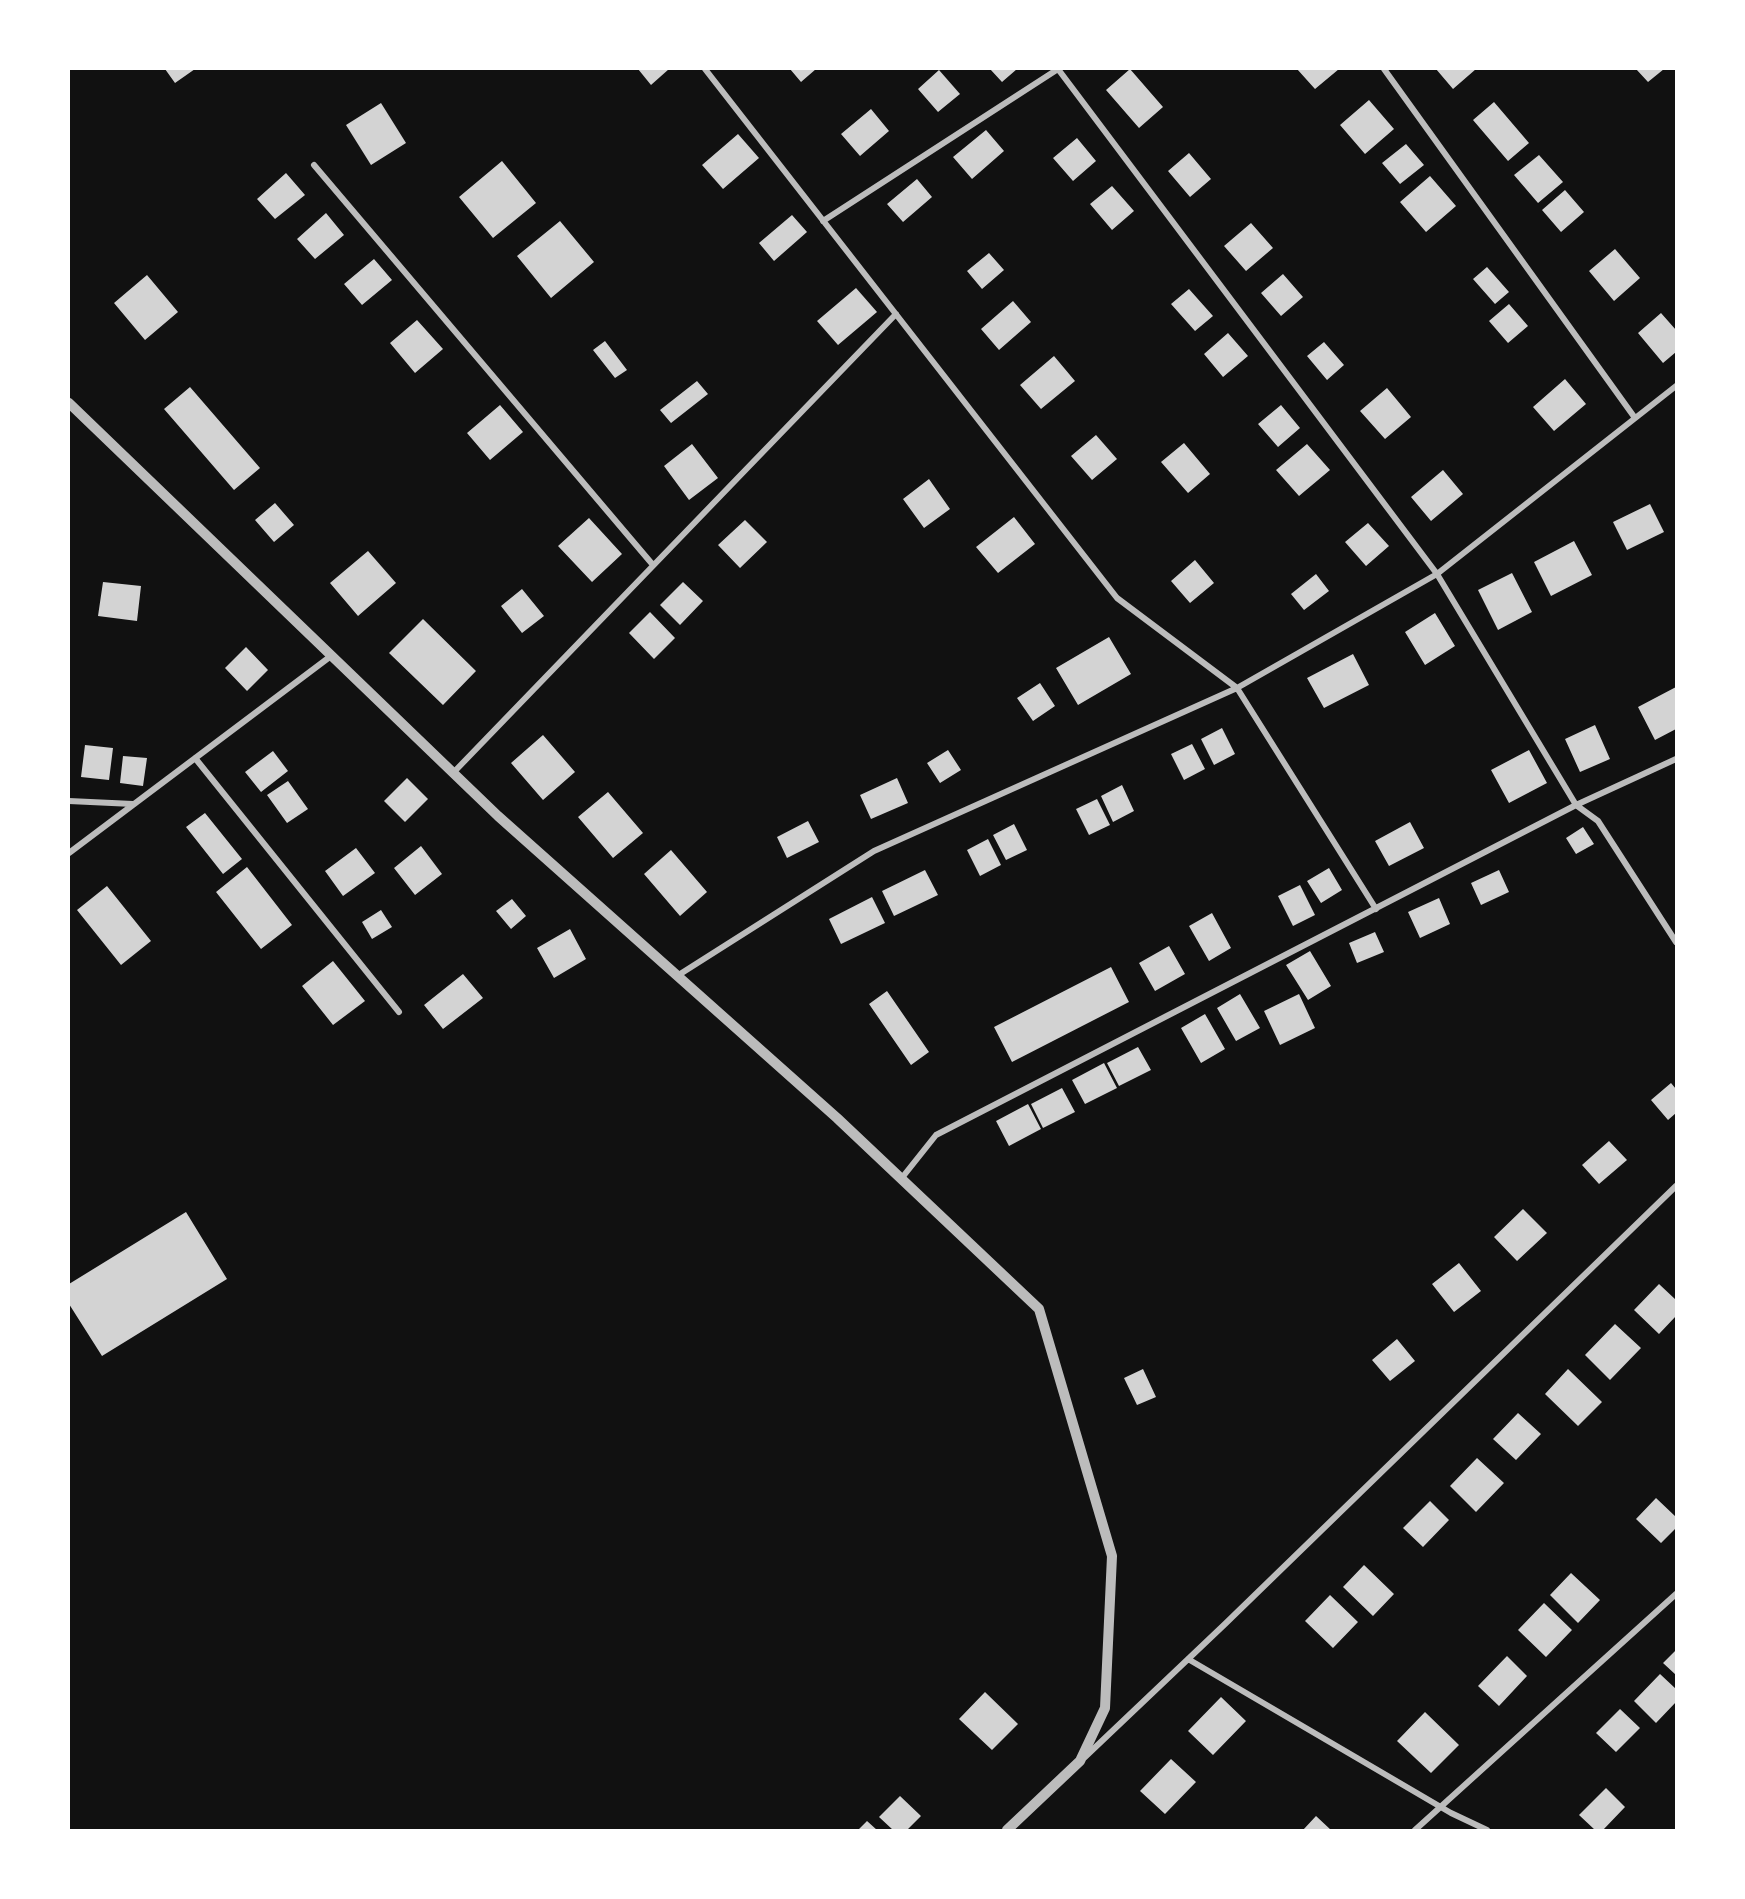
<!DOCTYPE html>
<html>
<head>
<meta charset="utf-8">
<style>
	body { margin:0 }
	#map { position:relative; width:1745px; height:1899px; overflow:hidden; background:#111; font-family:Rubik,sans-serif }
	canvas { display:block }
	.frame { position:absolute; inset:0; border:70px solid #fff; pointer-events:none }
</style>
</head>
<body>
<div id="map">
<canvas width="1745" height="1899"></canvas>
<div class="frame"></div>
</div>
<script>
const ctx = document.querySelector('canvas').getContext('2d');
ctx.lineJoin = 'round';
function paint(path, color) { ctx.fillStyle = color; ctx.fill(path, 'evenodd'); }
function stroke(path, color, width, dash) { ctx.strokeStyle = color; ctx.lineWidth = width; ctx.lineCap = dash ? 'butt' : 'round'; ctx.setLineDash(dash || []); ctx.stroke(path); }
paint(new Path2D(`
	M165 69H195L175 83Z
	M638 69H669L651 85Z
	M790 69H816L801 82Z
	M990 69H1017L1002 82Z
	M1130 69 1163 107 1139 128 1106 90Z
	M1297 69H1339L1315 89Z
	M1436 69H1476L1453 89Z
	M1636 69H1664L1648 82Z
	M939 70 960 94 938 112 918 89Z
	M1369 100 1394 129 1365 154 1340 125Z
	M1494 102 1529 143 1508 161 1473 120Z
	M381 103 406 143 371 165 346 125Z
	M871 109 889 131 860 156 841 134Z
	M986 130 1004 151 972 179 953 157Z
	M738 134 759 158 723 189 702 165Z
	M1077 138 1096 161 1073 181 1053 158Z
	M1406 144 1424 165 1400 184 1382 163Z
	M1189 153 1211 179 1190 197 1168 171Z
	M1539 155 1563 182 1538 203 1514 175Z
	M502 161 536 203 493 238 459 197Z
	M286 173 305 195 275 219 257 199Z
	M1430 176 1456 206 1426 232 1400 202Z
	M917 179 932 197 903 222 887 204Z
	M1112 186 1134 211 1112 230 1090 204Z
	M1565 190 1584 212 1561 232 1542 210Z
	M326 213 344 235 315 259 297 239Z
	M792 215 807 232 774 261 759 243Z
	M560 221 594 262 551 298 517 256Z
	M1251 223 1273 248 1246 271 1224 246Z
	M1615 249 1640 278 1614 301 1589 271Z
	M989 253 1004 270 982 289 967 271Z
	M374 259 392 280 362 305 344 284Z
	M1487 267 1509 292 1495 304 1473 279Z
	M1283 274 1303 297 1281 316 1261 293Z
	M147 275 178 312 145 340 114 303Z
	M856 288 877 312 838 345 817 321Z
	M1189 289 1213 316 1195 331 1171 304Z
	M1013 301 1031 322 999 350 981 329Z
	M1509 304 1528 326 1508 343 1489 321Z
	M1661 313 1676 330V352L1663 363 1638 333Z
	M417 320 443 349 415 373 390 343Z
	M1228 333 1248 356 1223 377 1204 354Z
	M605 341 627 370 615 378 593 350Z
	M1324 342 1344 365 1327 380 1307 356Z
	M1054 356 1075 381 1041 409 1020 385Z
	M1565 379 1586 404 1554 431 1533 407Z
	M697 381 708 394 671 423 660 410Z
	M190 387 260 468 234 490 164 409Z
	M1387 388 1411 417 1385 439 1360 411Z
	M500 405 523 432 490 460 467 433Z
	M1281 405 1300 428 1278 447 1258 424Z
	M1096 435 1117 459 1092 480 1071 456Z
	M1184 443 1210 474 1188 493 1161 462Z
	M692 444 718 478 689 500 664 466Z
	M1307 444 1330 470 1299 496 1276 470Z
	M1443 470 1463 494 1431 521 1411 497Z
	M929 479 950 509 924 528 903 499Z
	M275 503 294 525 274 542 255 520Z
	M1650 504 1664 532 1627 550 1613 522Z
	M1014 517 1035 544 998 573 976 547Z
	M589 518 622 554 592 582 558 546Z
	M745 520 767 542 740 568 718 545Z
	M1368 523 1389 546 1366 566 1345 542Z
	M1574 541 1592 575 1551 596 1534 562Z
	M368 551 396 583 358 616 330 583Z
	M1195 560 1214 583 1190 603 1171 581Z
	M1512 573 1532 612 1498 630 1478 590Z
	M1316 574 1329 591 1304 610 1291 594Z
	M103 582 141 586 137 621 98 616Z
	M683 582 703 601 680 625 660 605Z
	M522 589 544 616 522 633 501 606Z
	M650 612 675 638 654 659 629 633Z
	M1435 613 1455 646 1425 665 1405 632Z
	M423 619 476 671 443 705 389 653Z
	M1109 637 1131 674 1078 705 1056 668Z
	M246 647 268 670 247 691 225 668Z
	M1353 654 1369 685 1324 708 1307 678Z
	M1040 683 1055 706 1033 721 1017 698Z
	M1676 687V729L1655 740 1638 707Z
	M1595 725 1610 759 1580 772 1565 739Z
	M1222 728 1235 754 1214 765 1201 739Z
	M543 735 575 772 543 800 511 763Z
	M1192 744 1205 769 1184 780 1171 754Z
	M85 745 113 748 109 780 81 777Z
	M948 750 961 770 940 783 927 763Z
	M1529 750 1547 783 1509 803 1491 770Z
	M273 751 288 771 261 792 245 772Z
	M123 756 147 758 143 786 120 783Z
	M407 778 428 799 405 822 384 801Z
	M897 778 908 803 871 819 860 795Z
	M288 781 308 809 287 823 267 795Z
	M1122 785 1134 811 1113 822 1101 796Z
	M608 792 643 833 613 858 578 817Z
	M1097 799 1110 825 1089 835 1076 809Z
	M205 813 242 859 223 874 186 827Z
	M808 821 819 842 787 858 777 837Z
	M1410 822 1424 848 1389 866 1375 841Z
	M1014 824 1027 850 1006 860 993 835Z
	M1583 827 1594 844 1576 854 1566 838Z
	M988 839 1001 865 980 876 967 850Z
	M421 846 442 874 415 895 394 868Z
	M356 848 375 873 343 896 325 871Z
	M671 850 707 892 680 916 644 874Z
	M247 867 292 925 261 949 216 892Z
	M1329 868 1342 890 1321 903 1307 881Z
	M925 870 938 895 894 916 882 891Z
	M1499 870 1509 892 1481 905 1471 883Z
	M1300 885 1315 915 1293 926 1278 896Z
	M107 886 151 941 121 965 77 910Z
	M872 897 885 923 841 944 829 919Z
	M1439 898 1450 924 1420 938 1408 912Z
	M512 899 526 916 511 929 496 911Z
	M381 910 392 927 372 939 362 922Z
	M1212 913 1231 948 1209 961 1189 926Z
	M570 929 586 959 554 978 537 948Z
	M1375 932 1384 952 1357 963 1349 943Z
	M1169 946 1185 974 1155 991 1139 963Z
	M1310 951 1331 986 1308 1000 1286 965Z
	M333 961 365 1001 333 1025 302 986Z
	M1111 967 1129 1002 1012 1062 994 1027Z
	M463 974 483 998 443 1029 424 1005Z
	M887 991 929 1052 911 1065 869 1004Z
	M1240 994 1260 1028 1236 1041 1217 1008Z
	M1299 994 1315 1028 1280 1045 1264 1011Z
	M1205 1014 1225 1049 1201 1063 1181 1028Z
	M1138 1047 1151 1070 1119 1086 1107 1063Z
	M1104 1063 1117 1088 1085 1104 1072 1080Z
	M1671 1083 1676 1089V1113L1668 1120 1651 1100Z
	M1062 1088 1075 1112 1043 1128 1031 1104Z
	M1028 1104 1041 1129 1009 1146 996 1121Z
	M1609 1141 1627 1160 1599 1184 1582 1165Z
	M1523 1209 1547 1233 1517 1261 1494 1237Z
	M186 1212 227 1279 102 1356 69 1304V1284Z
	M1459 1263 1481 1291 1454 1312 1432 1284Z
	M1659 1284 1676 1300V1316L1659 1334 1634 1310Z
	M1615 1324 1641 1348 1610 1380 1585 1355Z
	M1397 1339 1415 1361 1390 1381 1372 1360Z
	M1143 1369 1156 1397 1137 1405 1124 1378Z
	M1568 1369 1602 1402 1578 1426 1545 1394Z
	M1518 1413 1541 1434 1516 1460 1493 1439Z
	M1477 1458 1504 1483 1476 1512 1450 1486Z
	M1656 1498 1676 1517V1528L1661 1543 1636 1519Z
	M1430 1501 1449 1520 1423 1547 1403 1528Z
	M1364 1565 1394 1594 1373 1616 1343 1587Z
	M1571 1573 1600 1600 1578 1623 1550 1595Z
	M1330 1595 1358 1622 1333 1648 1305 1621Z
	M1544 1603 1572 1630 1546 1657 1518 1630Z
	M1676 1650V1675L1663 1663Z
	M1507 1656 1527 1676 1499 1706 1478 1686Z
	M1660 1674 1676 1689V1702L1656 1723 1634 1701Z
	M985 1692 1018 1724 992 1750 959 1719Z
	M1221 1697 1246 1721 1213 1755 1188 1731Z
	M1620 1709 1640 1728 1616 1752 1596 1733Z
	M1425 1712 1459 1745 1431 1773 1397 1741Z
	M1171 1759 1196 1782 1165 1814 1140 1791Z
	M1606 1788 1625 1807 1603 1830H1595L1579 1815Z
	M900 1796 921 1816 907 1830H893L879 1817Z
	M1316 1816 1331 1830H1303Z
	M867 1821 877 1830H858Z`), '#d3d3d3');
stroke(new Path2D(`
	M705 69 1117 598 1237 688 1376 909
	M1384 69 1635 418
	M314 165 653 565
	M823 221 1058 69 1437 574 1576 805 1598 821 1676 942
	M195 758 399 1012
	M453 773 896 314
	M69 801 133 804
	M69 853 331 656
	M677 976 874 851 1237 688 1437 574 1676 386
	M901 1179 936 1135 1576 805 1676 759
	M1188 1659 1451 1813 1487 1830
	M1085 1757 1225 1624 1676 1186
	M1415 1830 1676 1594`), '#bcbcbc', 6);
stroke(new Path2D(`
	M69 403 498 816 837 1118 1039 1309 1112 1556 1105 1708 1080 1761 1007 1830`), '#bcbcbc', 10);
</script>
</body>
</html>
